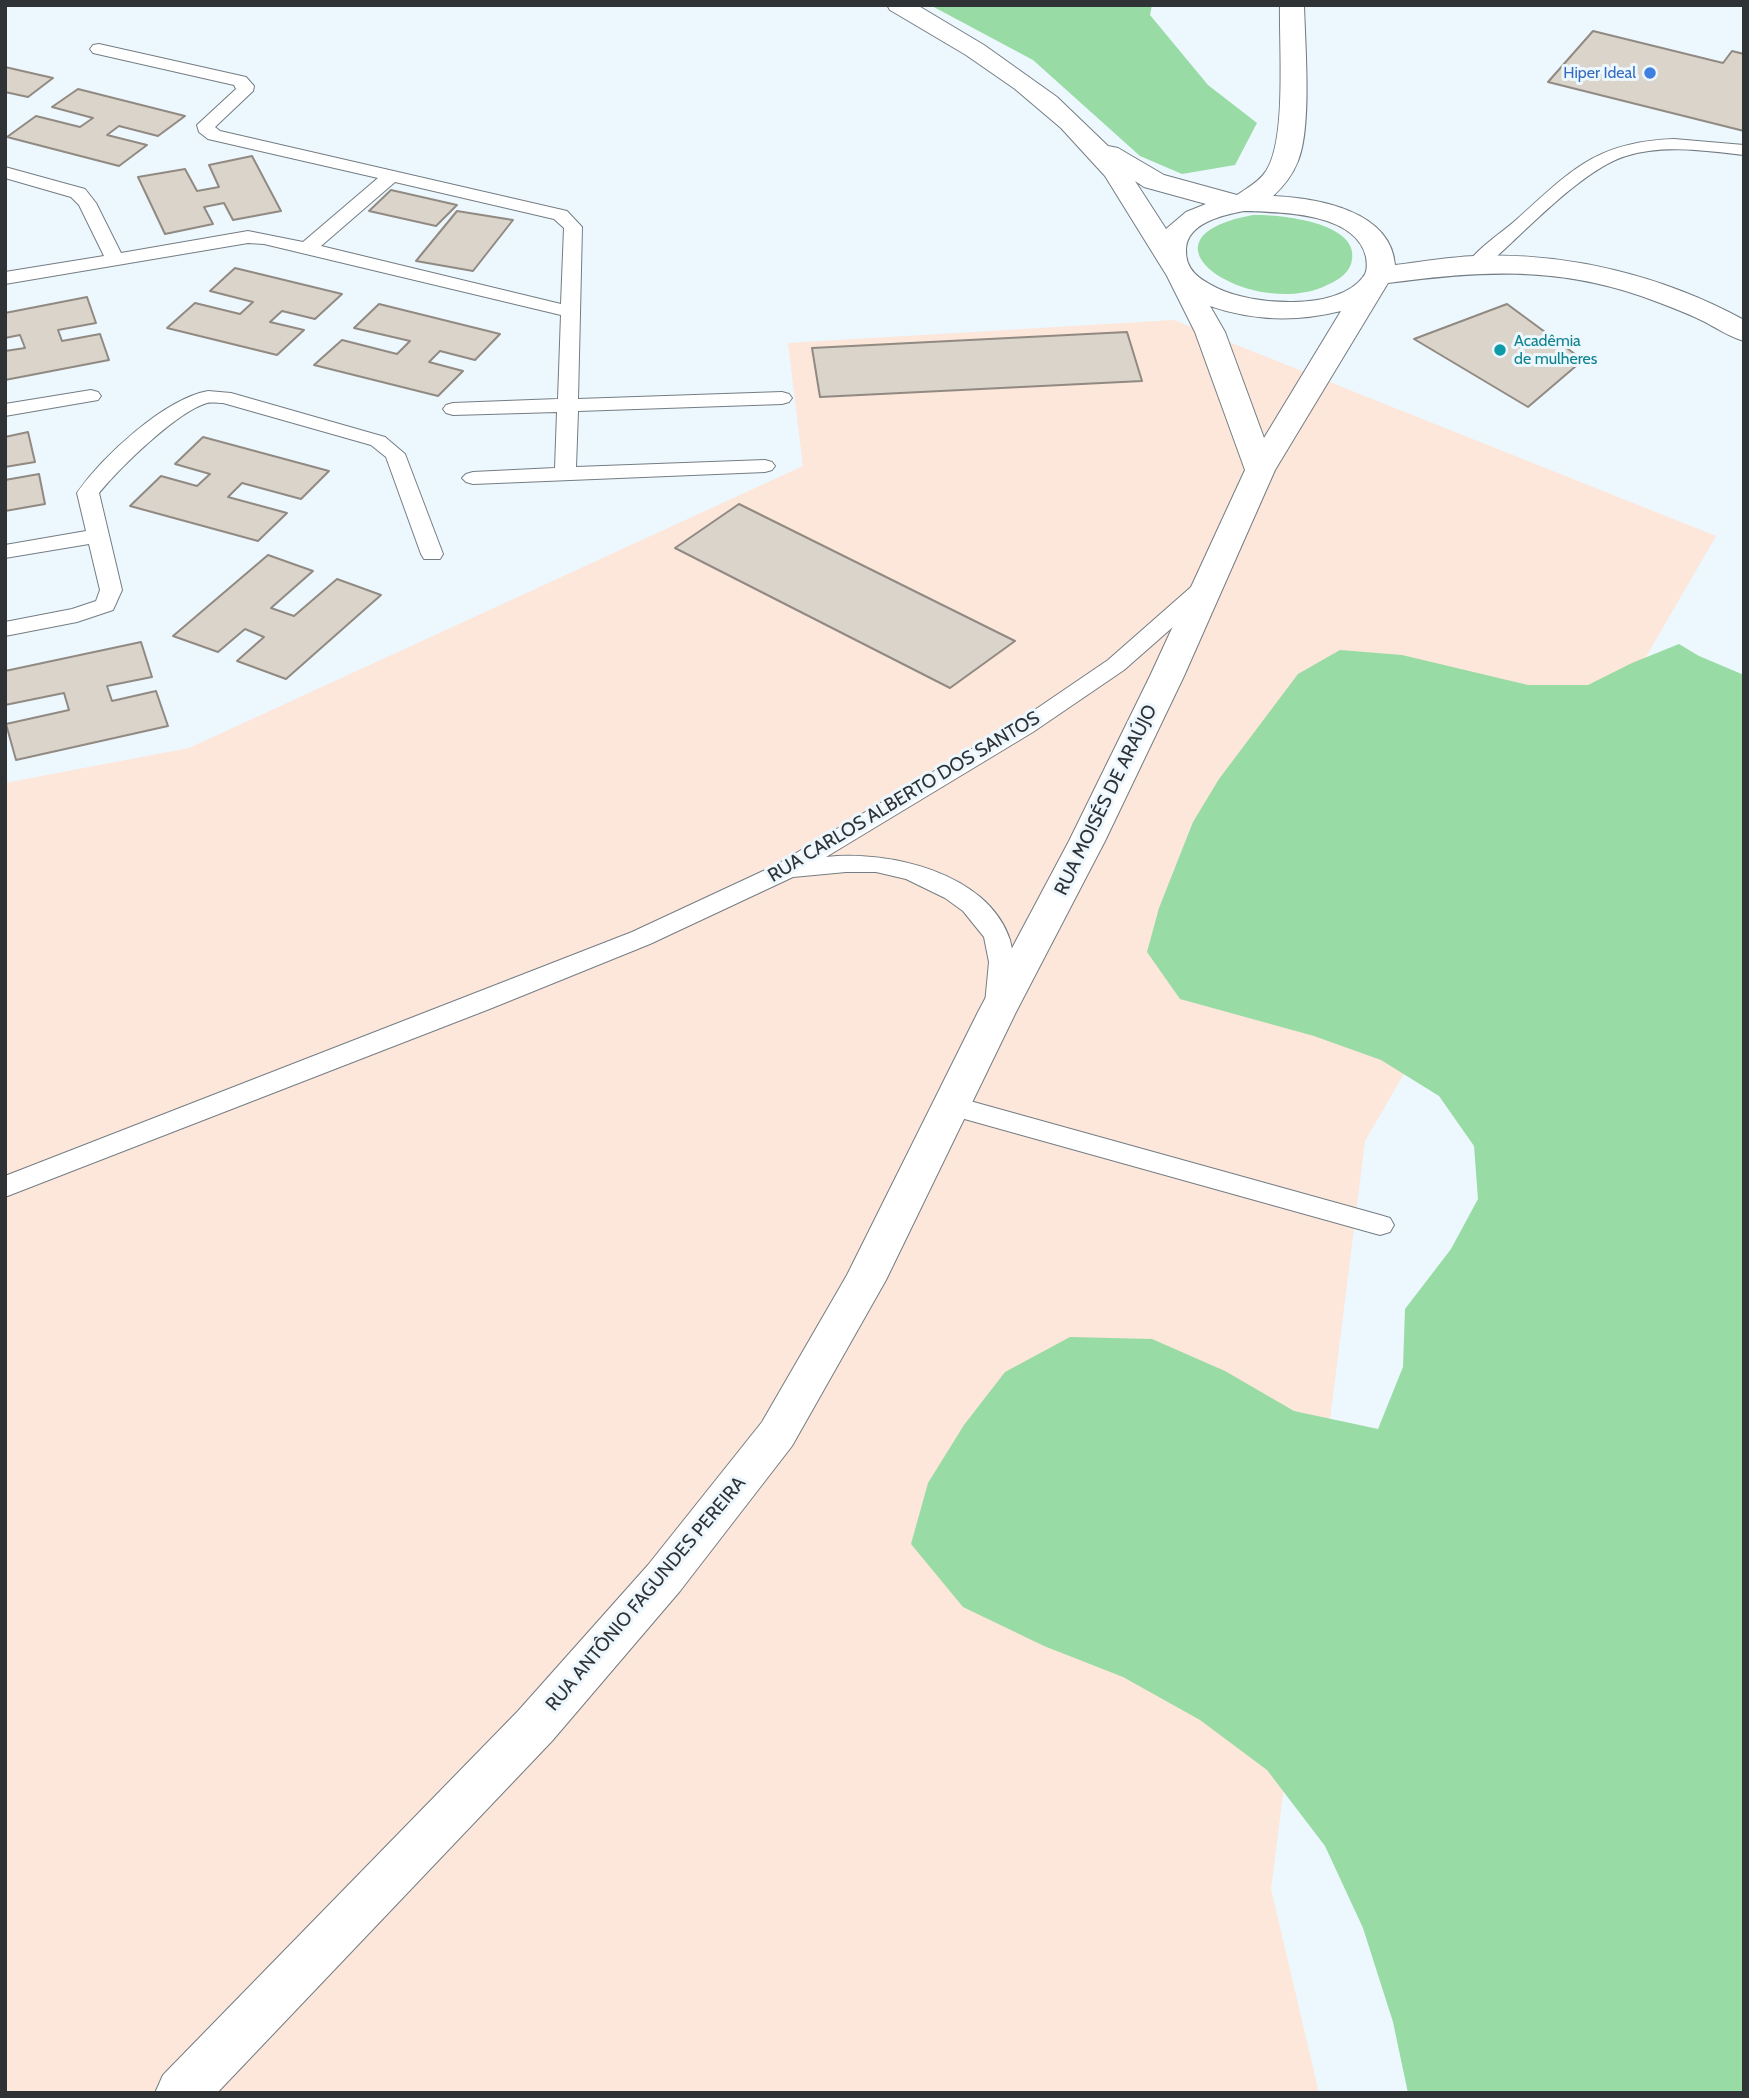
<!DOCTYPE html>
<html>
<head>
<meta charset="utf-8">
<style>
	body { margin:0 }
	#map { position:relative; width:1749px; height:2098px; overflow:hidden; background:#edf7fe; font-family:Cabin,sans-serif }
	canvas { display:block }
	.frame { position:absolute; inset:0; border:7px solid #303336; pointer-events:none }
</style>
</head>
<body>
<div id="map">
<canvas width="1749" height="2098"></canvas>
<div class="frame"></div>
</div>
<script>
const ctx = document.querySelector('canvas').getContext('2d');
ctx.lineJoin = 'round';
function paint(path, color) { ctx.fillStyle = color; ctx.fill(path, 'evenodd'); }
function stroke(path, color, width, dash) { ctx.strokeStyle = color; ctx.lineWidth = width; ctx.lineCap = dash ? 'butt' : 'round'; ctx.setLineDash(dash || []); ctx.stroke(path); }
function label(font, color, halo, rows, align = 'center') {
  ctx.font = font + ' Cabin,sans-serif'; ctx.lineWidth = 6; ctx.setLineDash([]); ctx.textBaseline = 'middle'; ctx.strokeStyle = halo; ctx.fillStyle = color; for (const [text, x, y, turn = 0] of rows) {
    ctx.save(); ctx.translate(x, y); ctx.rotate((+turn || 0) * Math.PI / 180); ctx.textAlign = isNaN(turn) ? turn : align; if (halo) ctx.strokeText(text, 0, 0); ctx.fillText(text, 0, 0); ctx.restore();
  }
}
paint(new Path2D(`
	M1174 320 1716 536 1365 1141 1271 1889 1319 2093H5V783L189 748 803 466 788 343Z`), '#fde6da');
paint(new Path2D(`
	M930 5H1152L1150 15 1208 85 1257 123 1235 165 1182 174 1140 156 1033 60Z
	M1253 215C1277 214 1365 222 1351 264 1347 276 1334 282 1323 287 1248 318 1126 238 1253 215Z
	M1679 644 1699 656 1744 675V2093H1408L1393 2022 1363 1928 1325 1846 1267 1770 1200 1720 1123 1677 1044 1646 963 1607 911 1544 928 1483 964 1425 1005 1372 1070 1337 1152 1339 1225 1371 1294 1411 1378 1429 1403 1367 1405 1309 1451 1249 1478 1199 1474 1146 1439 1096 1381 1060 1314 1036 1180 999 1147 952 1159 908 1193 822 1219 779 1298 674 1340 650 1402 655 1528 685H1588L1632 663Z`), '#99dba4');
const building = new Path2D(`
	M1593 31 1723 63 1732 51 1744 54V131L1548 82Z
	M5 67 53 78 28 97 5 92Z
	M78 89 185 116 158 136 119 126 107 135 147 145 119 166 7 137 36 116 80 127 93 118 52 107Z
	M252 156 281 211 233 220 224 203 204 207 213 224 165 234 138 177 185 169 197 191 219 187 209 165Z
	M391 190 457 205 436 226 369 211Z
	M457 211 513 220 473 271 416 261Z
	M235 268 342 294 315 319 282 311 270 322 304 330 277 355 167 328 195 303 240 314 253 302 210 291Z
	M87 297 96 323 58 330 62 341 100 334 109 360 5 380V351L25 348 20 335 5 338V313Z
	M379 304 500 334 475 360 440 351 429 362 463 371 438 396 314 365 342 340 397 354 410 341 354 328Z
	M1507 304 1583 360 1528 407 1414 339Z
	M1127 332 1142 381 820 397 812 348Z
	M28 432 35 462 5 467V437Z
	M203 437 329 471 301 499 242 483 228 497 287 513 258 541 130 506 161 476 197 486 210 474 175 464Z
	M39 474 45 504 5 511V480Z
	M739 504 1015 641 950 688 675 548Z
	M268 555 313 571 271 608 294 616 337 579 381 595 286 679 237 661 264 637 245 629 218 652 173 636Z
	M141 642 152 677 107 686 112 701 156 691 168 726 16 760 6 724 69 710 64 693 5 705V671Z`);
paint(building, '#dbd4cb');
stroke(building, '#918a82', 2);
const lane = new Path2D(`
	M99 44 246 77 254 86 253 91 215 127 220 131 567 211 582 227 578 399 782 392 789 394 792 398 789 402 782 404 578 411 576 467 765 460 772 462 775 466 772 470 765 472 473 484 466 482 462 478 466 474 473 472 555 468 557 412 453 415 446 413 443 409 446 405 453 403 558 399 561 315 264 244 248 243 5 284V272L104 256 79 205 71 197 5 178V167L85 189 96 203 121 253 248 231 303 242 378 178 208 139 199 132 197 125 236 89 234 85 93 53 90 49 93 45ZM395 182 554 219 564 228 561 304 321 246Z
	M1674 139 1744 145V155C1706 151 1664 144 1626 156 1582 169 1521 236 1484 268H1470L1467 264C1479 247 1500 234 1516 220 1571 171 1595 142 1674 139Z
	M91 390 98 392 101 396 98 400 5 416V404Z
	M208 391 231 393 385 437 405 454 443 554 440 559H424L421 554 386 457 371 445 223 403C218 403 212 402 207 403 176 412 119 469 99 493L122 590 113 610 77 622 5 636V622L72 609 96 601 100 590 89 544 5 558V545L86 531 77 493C102 457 164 399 208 391Z
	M1207 578 1215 580 1218 585 1215 590 1124 670 1033 732 826 857C887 850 988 872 1010 940 1016 962 1013 982 1011 1004L1007 1010 998 1013 989 1010 985 1004 989 962 984 937 963 911 945 898 906 879 876 872H846L793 877 650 944 492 1008 5 1197V1176L632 932 776 865 1017 722 1108 660 1199 580Z
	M952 1096 1380 1215 1390 1218 1394 1225 1390 1232 1380 1235 943 1113 939 1106 943 1099Z`);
const street = new Path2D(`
	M887 5H917L984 45 1057 97 1108 146 1118 148 1164 175 1237 195C1247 188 1259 182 1266 171 1287 140 1279 45 1280 5H1304C1305 44 1312 128 1298 161 1293 174 1284 186 1273 196 1316 198 1391 210 1395 265 1421 262 1448 257 1475 256 1567 252 1664 276 1744 320V341C1730 337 1718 329 1705 322 1685 312 1663 304 1641 296 1553 266 1478 271 1388 283L1275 470 1184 676 1105 841 1016 1012 886 1280 792 1446 680 1591 552 1741 217 2093H155L163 2075 518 1711 648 1565 762 1422 847 1275 978 1012 1069 841 1150 676 1245 470 1195 332 1167 276 1105 176 1061 128 1015 89 966 55 890 10ZM1135 181 1144 187 1206 204 1186 212 1166 229ZM1244 211C1279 212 1356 212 1366 257 1367 263 1368 272 1363 277 1337 312 1251 305 1217 288 1199 279 1185 270 1186 249 1187 223 1223 215 1244 211ZM1210 306C1253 321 1297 322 1341 311L1264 438 1225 332Z`);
stroke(lane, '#747d83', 2);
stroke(street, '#747d83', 2);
paint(lane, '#fff');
paint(street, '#fff');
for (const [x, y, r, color] of [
	[1650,73,7,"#3f7fe0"],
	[1500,350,7,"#0f9aa8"]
]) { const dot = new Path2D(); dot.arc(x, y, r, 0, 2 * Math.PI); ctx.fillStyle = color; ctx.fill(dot); stroke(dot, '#edf7fe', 2.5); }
label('16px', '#366cbe', '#edf7fe', [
	["Hiper Ideal",1636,73]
], 'right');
label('16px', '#0d838f', '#edf7fe', [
	["Acadêmia",1514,341],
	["de mulheres",1514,359]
], 'left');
label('19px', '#303336', '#edf7fe', [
	["RUA CARLOS ALBERTO DOS SANTOS",904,797,-31],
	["RUA MOISÉS DE ARAÚJO",1106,800,-64],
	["RUA ANTÔNIO FAGUNDES PEREIRA",646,1594,-50]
]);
</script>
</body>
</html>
